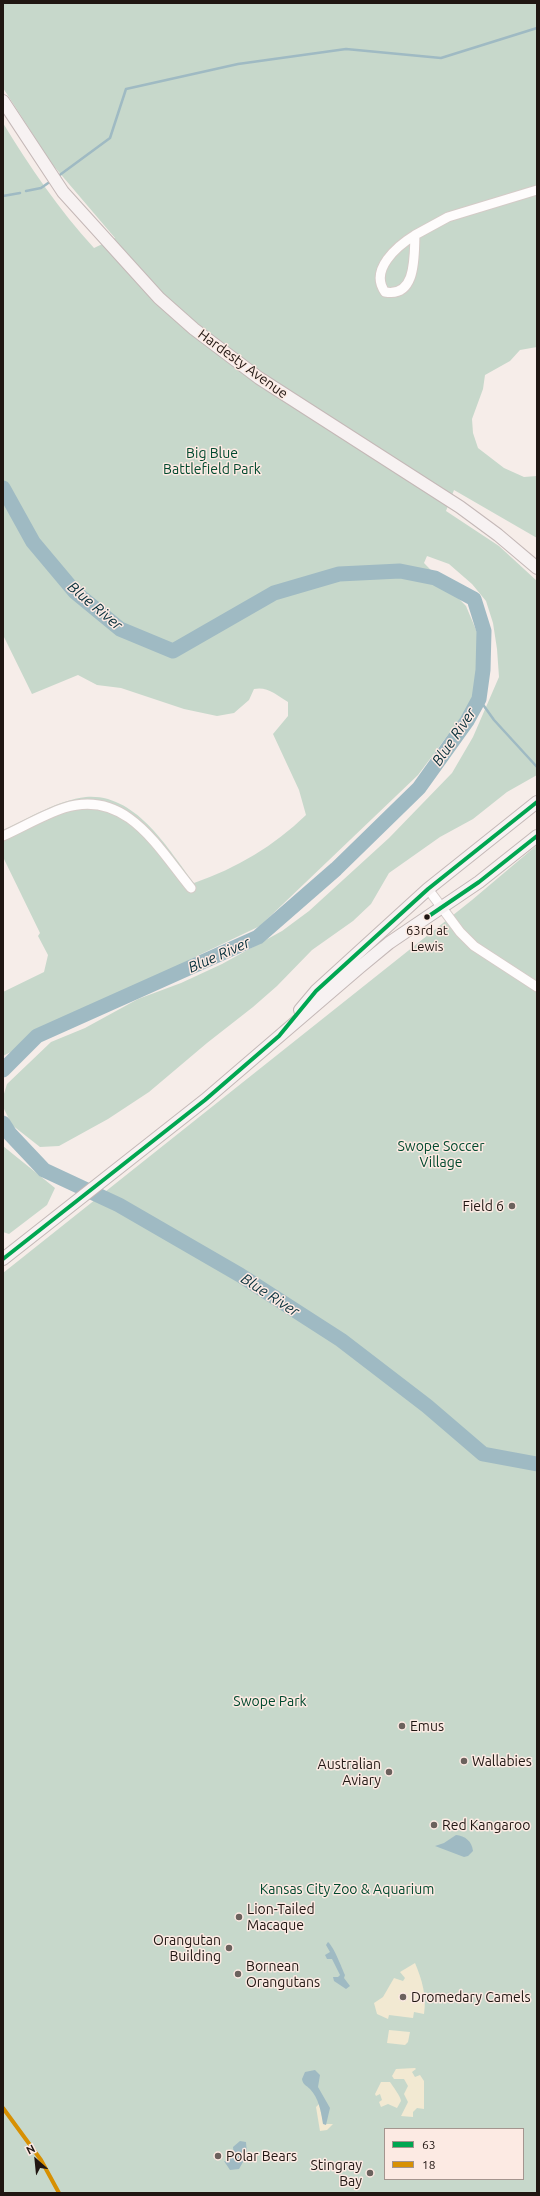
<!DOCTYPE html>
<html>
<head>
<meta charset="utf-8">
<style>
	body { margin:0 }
	#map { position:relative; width:540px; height:2196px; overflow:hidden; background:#f6ede9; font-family:Ubuntu,sans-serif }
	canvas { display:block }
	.frame { position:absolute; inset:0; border:4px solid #201612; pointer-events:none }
	.legend { position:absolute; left:384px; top:2128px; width:140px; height:52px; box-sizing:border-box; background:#fceae3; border:1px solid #a4958f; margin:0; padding:5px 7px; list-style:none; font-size:12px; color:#201612 }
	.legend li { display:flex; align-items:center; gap:8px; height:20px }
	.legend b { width:20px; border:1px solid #a4958f }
	.north { position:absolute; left:16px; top:2140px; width:40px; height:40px; -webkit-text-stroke:3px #fceae3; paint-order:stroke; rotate:333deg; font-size:11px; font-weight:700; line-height:16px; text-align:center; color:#201612 }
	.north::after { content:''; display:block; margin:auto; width:14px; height:18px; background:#201612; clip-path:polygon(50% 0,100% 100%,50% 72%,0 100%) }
</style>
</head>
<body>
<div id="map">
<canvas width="540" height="2196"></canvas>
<div class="frame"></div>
<ul class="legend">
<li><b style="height:5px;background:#00a651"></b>63</li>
<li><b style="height:5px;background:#d79003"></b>18</li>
</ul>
<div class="north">N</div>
</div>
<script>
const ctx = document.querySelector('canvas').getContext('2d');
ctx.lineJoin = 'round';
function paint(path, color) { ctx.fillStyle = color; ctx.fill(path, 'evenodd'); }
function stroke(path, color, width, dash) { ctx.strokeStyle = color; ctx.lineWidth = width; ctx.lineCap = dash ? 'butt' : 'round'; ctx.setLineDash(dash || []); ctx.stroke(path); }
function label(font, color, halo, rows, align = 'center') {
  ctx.font = font + ' Ubuntu,sans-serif'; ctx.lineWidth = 3; ctx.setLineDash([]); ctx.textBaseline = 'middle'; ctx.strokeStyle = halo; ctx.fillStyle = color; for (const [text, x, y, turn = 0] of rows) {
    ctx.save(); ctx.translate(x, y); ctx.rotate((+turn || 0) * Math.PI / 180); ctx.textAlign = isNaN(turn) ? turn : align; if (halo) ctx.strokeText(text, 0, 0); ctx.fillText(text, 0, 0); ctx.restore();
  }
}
paint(new Path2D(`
	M3 3H537V347L520 350 510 361 485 375 483 389 472 419 473 433 478 448 504 468 524 477 537 476V538L454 490 446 511 499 546 537 581V775L507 792 473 819 440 837 389 873 371 904 353 921 312 950 277 986 253 1007 207 1043 149 1092 108 1119 59 1146 40 1147 12 1125 3 1107V1097L7 1084 51 1042 85 1028 138 999 181 983 222 964 282 931 309 911 389 838 452 773 473 737 499 677 497 649 493 623 486 601 472 584 449 564 427 556 424 563 466 606 487 656 483 688 418 775 260 926 199 955 3 1056V992L44 972 48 955 38 936 40 933 3 857V830C29 818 58 800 86 797 136 793 168 849 194 883 237 868 274 846 306 815L299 790 273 734 288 716V702C277 695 267 686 254 689L249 700 234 713 217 716 184 709 121 688 97 685 78 675 32 694 3 635V123C29 166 60 211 94 248L115 238 52 164 3 88Z
	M537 845V2193H3V1273L472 900ZM385 2129H523V2179H385Z
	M3 1146 55 1188 47 1205 9 1234 3 1232Z`), '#c7d8cb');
paint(new Path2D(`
	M415 1963C422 1980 427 1996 424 2014L414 2012 413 2018 389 2015 388 2019 377 2014 374 2003 383 1997 394 1978 403 1981 405 1978 400 1972Z
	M389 2030 410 2032 408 2042 405 2045 387 2043Z
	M415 2068 416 2069 412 2072 415 2077 420 2075 424 2081V2109L417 2108 413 2112V2117L401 2116 408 2102 404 2094 408 2086 404 2079H394L392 2076 396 2069Z
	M381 2082H390C392 2085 401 2097 401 2101L397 2108 388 2104 381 2107 379 2102 382 2100 380 2094 376 2096 375 2094Z
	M319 2104 323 2121 326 2124H333L327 2130 320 2131 316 2107Z`), '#f2e9d2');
paint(new Path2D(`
	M456 1835C465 1836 472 1841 473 1851L468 1856 464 1857 435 1846 444 1843Z
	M328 1942C334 1947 341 1966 345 1975L344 1978 350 1986 346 1989 334 1981 333 1977H338L340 1975 332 1959H327L325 1955 330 1952 326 1945Z
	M315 2070 320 2075 318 2087 330 2108 326 2125 323 2124C321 2111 319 2099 310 2089 306 2085 303 2085 302 2079L305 2072Z
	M240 2141 246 2142 247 2155 239 2169 230 2170 224 2161 228 2162 231 2155 234 2156 233 2147Z`), '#9fbac3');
stroke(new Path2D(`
	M57 177 110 138 126 89 238 64 346 49 441 58 537 28
	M26 191 41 188 51 181
	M3 196 20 193
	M479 699 494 720 537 767`), '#9fbac3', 2.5);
stroke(new Path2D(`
	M3 488 33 542 75 592 120 629 173 651 274 593 339 574 400 571 435 578 474 599 484 631 483 670 479 699 467 721 419 788 336 869 258 937 37 1036 3 1070
	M3 1123 10 1134 44 1170 119 1205 240 1275 341 1340 427 1406 483 1454 537 1464`), '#9fbac3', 15);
const minor = new Path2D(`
	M415 235C414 255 417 298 385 292 369 270 397 246 415 235Z
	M415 235 448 217 537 190
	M3 836C23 827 43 815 64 808 126 788 158 848 191 888
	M428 889 460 932 474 946 537 987`);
const major = new Path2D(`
	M3 101 63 192 159 298 194 329 259 378 460 507 498 535 537 568
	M300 1010 316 991 428 889 537 802
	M3 1259 205 1100 360 967 389 943 479 882 537 836`);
stroke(minor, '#d4cbc7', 11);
stroke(major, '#c4b8b7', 14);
stroke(minor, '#fefcfc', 9);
stroke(major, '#f7f2f2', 12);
stroke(new Path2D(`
	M426 918 479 882 537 836
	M3 1259 205 1100 279 1036 316 991 428 889 537 802`), '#00a651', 4);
stroke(new Path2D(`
	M3 2108 41 2160 59 2193`), '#d79003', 4);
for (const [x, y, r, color] of [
	[427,917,3.5,"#201612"],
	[512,1206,4,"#6b615d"],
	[402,1726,4,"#6b615d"],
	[464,1761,4,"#6b615d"],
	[389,1772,4,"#6b615d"],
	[434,1825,4,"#6b615d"],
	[239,1917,4,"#6b615d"],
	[229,1948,4,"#6b615d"],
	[238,1974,4,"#6b615d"],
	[403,1997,4,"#6b615d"],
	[218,2156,4,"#6b615d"],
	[370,2173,4,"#6b615d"]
]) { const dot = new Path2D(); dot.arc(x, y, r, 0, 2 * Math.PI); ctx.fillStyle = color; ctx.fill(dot); stroke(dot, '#fceae3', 1.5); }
label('13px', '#201612', '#fceae3', [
	["63rd at",427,931],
	["Lewis",427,947]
]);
label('14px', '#201612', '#fceae3', [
	["Hardesty Avenue",243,364,36]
]);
label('14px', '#00492e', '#fceae3', [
	["Big Blue",212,453],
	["Battlefield Park",212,469],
	["Swope Soccer",441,1146],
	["Village",441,1162],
	["Swope Park",270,1701],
	["Kansas City Zoo & Aquarium",347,1889]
]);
label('14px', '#201612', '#fceae3', [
	["Field 6",504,1206,"right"],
	["Emus",410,1726],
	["Wallabies",472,1761],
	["Australian",381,1764,"right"],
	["Aviary",381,1780,"right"],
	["Red Kangaroo",442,1825],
	["Lion-Tailed",247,1909],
	["Macaque",247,1925],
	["Orangutan",221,1940,"right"],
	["Building",221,1956,"right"],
	["Bornean",246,1966],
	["Orangutans",246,1982],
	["Dromedary Camels",411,1997],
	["Polar Bears",226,2156],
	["Stingray",362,2165,"right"],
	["Bay",362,2181,"right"]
], 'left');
label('italic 15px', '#07303c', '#fceae3', [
	["Blue River",95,606,40],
	["Blue River",454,737,-56],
	["Blue River",219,955,-24],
	["Blue River",270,1295,33]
]);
</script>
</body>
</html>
